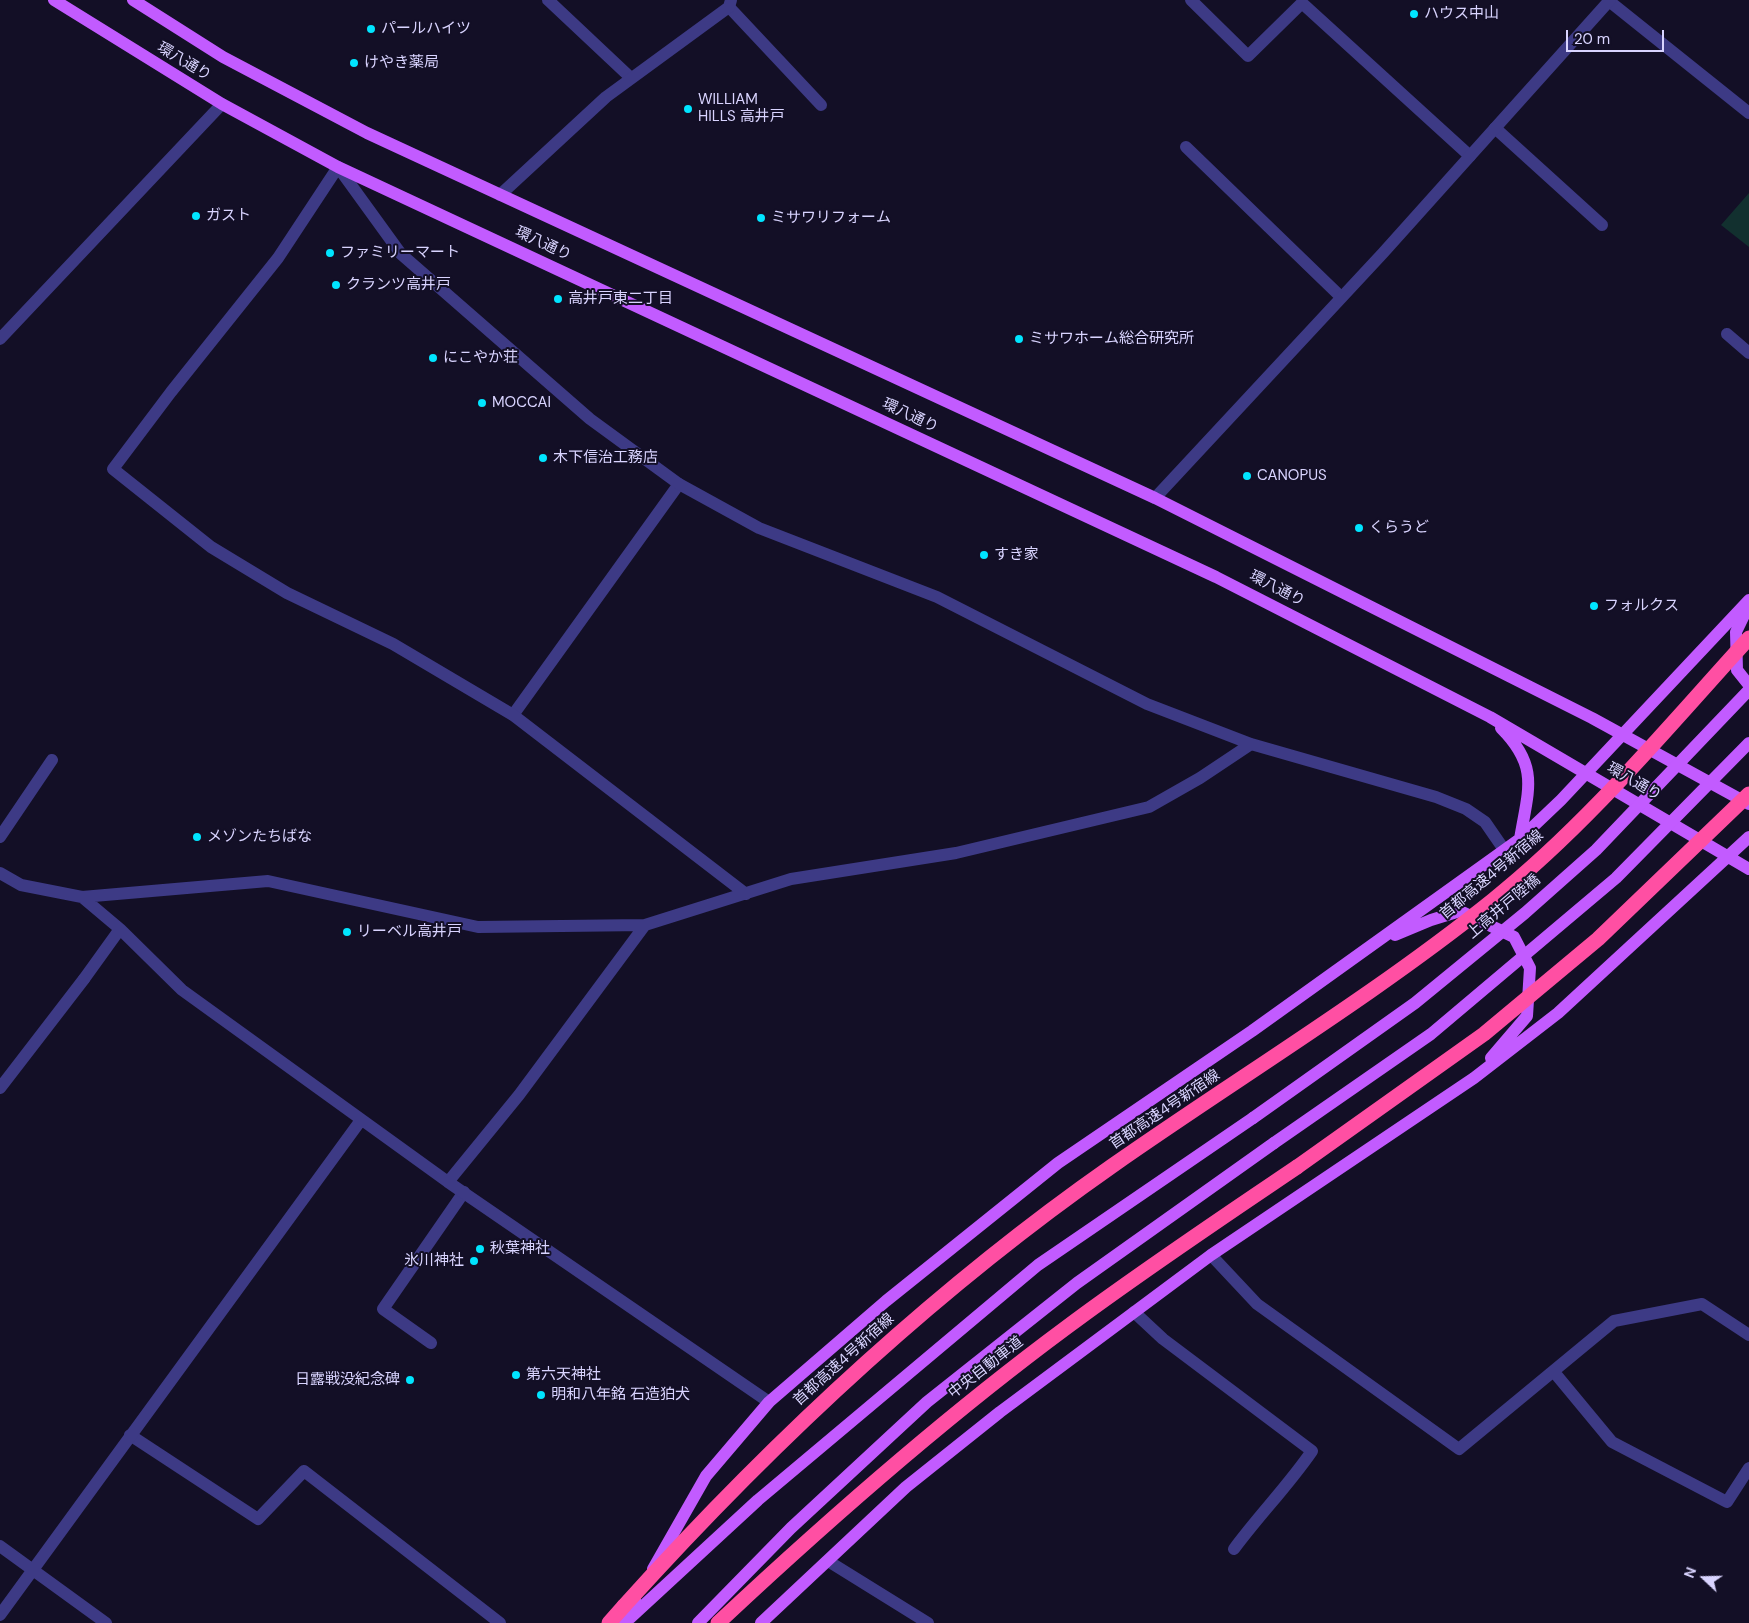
<!DOCTYPE html>
<html>
<head>
<meta charset="utf-8">
<style>
	body { margin:0 }
	#map { position:relative; width:1749px; height:1623px; overflow:hidden; background:#130f26; font-family:"DM Sans",sans-serif }
	canvas { display:block }
	.north { position:absolute; left:1679px; top:1553px; width:50px; height:50px; -webkit-text-stroke:4px #130f26; paint-order:stroke; rotate:291deg; font-size:14px; font-weight:700; line-height:20px; text-align:center; color:#d9d4ff }
	.north::after { content:''; display:block; margin:auto; width:18px; height:22px; background:#d9d4ff; clip-path:polygon(50% 0,100% 100%,50% 72%,0 100%) }
	.scale { position:absolute; left:1566px; top:30px; width:98px; height:22px; box-sizing:border-box; border:2px solid #d9d4ff; border-top:0; padding-left:6px; font-size:15px; line-height:18px; white-space:nowrap; color:#d9d4ff; -webkit-text-stroke:4px #130f26; paint-order:stroke }
</style>
</head>
<body>
<div id="map">
<canvas width="1749" height="1623"></canvas>
<div class="north">N</div>
<div class="scale">20 m</div>
</div>
<script>
const ctx = document.querySelector('canvas').getContext('2d');
ctx.lineJoin = 'round';
function paint(path, color) { ctx.fillStyle = color; ctx.fill(path, 'evenodd'); }
function stroke(path, color, width, dash) { ctx.strokeStyle = color; ctx.lineWidth = width; ctx.lineCap = dash ? 'butt' : 'round'; ctx.setLineDash(dash || []); ctx.stroke(path); }
function label(font, color, halo, rows, align = 'center') {
  ctx.font = font + ' "DM Sans","Noto Sans JP",sans-serif'; ctx.lineWidth = 4; ctx.setLineDash([]); ctx.textBaseline = 'middle'; ctx.strokeStyle = halo; ctx.fillStyle = color; for (const [text, x, y, turn = 0] of rows) {
    ctx.save(); ctx.translate(x, y); ctx.rotate((+turn || 0) * Math.PI / 180); ctx.textAlign = isNaN(turn) ? turn : align; if (halo) ctx.strokeText(text, 0, 0); ctx.fillText(text, 0, 0); ctx.restore();
  }
}
paint(new Path2D(`
	M1749 193V247L1721 225Z`), '#12302f');
stroke(new Path2D(`
	M548 0 631 78
	M1191 0 1248 56 1302 3 1470 156
	M1609 1 1749 113
	M729 7 821 105
	M1495 128 1602 225
	M1186 147 1340 296
	M1727 334 1749 353
	M0 339 222 104
	M513 715 679 484
	M0 837 52 760
	M0 1088 84 979
	M1134 1312 1163 1339 1312 1451C1288 1486 1259 1515 1234 1549
	M431 1343 383 1309 464 1192
	M130 1435 258 1519 304 1471 500 1623`), '#3d3a85', 12);
stroke(new Path2D(`
	M500 195 606 97 729 7 731 0
	M1155 498 1383 253 1610 0
	M0 873 21 885 82 897 268 881 478 927 645 925 791 879 956 853 1149 807 1200 778 1251 744
	M746 894 513 715 393 644 287 593 211 547 113 469 171 392 278 258 338 167 401 254 590 419 679 484 759 528 937 597 1147 704 1251 744 1436 797 1466 809 1485 822 1505 851
	M82 897 120 929 182 990 448 1182 769 1402
	M84 979 120 929
	M448 1182 519 1095 645 925
	M1211 1255 1257 1304 1459 1449 1614 1321 1702 1304 1749 1335
	M1554 1372 1612 1442 1727 1502 1749 1468
	M0 1546 106 1623
	M828 1561 928 1623
	M0 1615 361 1120`), '#3d3a85', 12);
stroke(new Path2D(`
	M54 0 222 104 338 167 1216 577 1490 717 1749 869
	M133 0 223 57 367 133 1155 498 1592 718 1749 804
	M1748 607 1736 632 1737 670 1749 685
	M1501 728C1540 767 1528 790 1520 839
	M1395 935 1431 920 1460 911 1514 937 1530 968 1527 1016 1491 1058
	M653 1569 706 1476 769 1402 886 1301 1058 1163 1252 1031 1520 839 1561 800 1749 600
	M630 1618 758 1500 1038 1265 1253 1118
	M622 1623 635 1600
	M698 1623 791 1528 927 1402 1077 1283 1274 1143
	M761 1623 906 1487 1000 1412 1211 1255 1474 1078 1558 1013 1749 837`), '#c25bff', 12);
stroke(new Path2D(`
	M609 1623 624 1606
	M718 1623C829 1519 944 1418 1067 1327 1142 1271 1220 1219 1297 1167`), '#ff4fa3', 15);
stroke(new Path2D(`
	M1253 1118 1415 1003 1525 913 1596 850 1749 690
	M1274 1143 1431 1034 1616 878 1749 743`), '#c25bff', 12);
stroke(new Path2D(`
	M1297 1167 1484 1034 1598 939 1749 794
	M624 1606C771 1443 932 1292 1112 1166 1239 1077 1372 997 1493 900 1588 824 1667 728 1749 638`), '#ff4fa3', 15);
for (const [x, y, r, color] of [
	[1414,14,5,"#00e5ff"],
	[371,29,5,"#00e5ff"],
	[354,63,5,"#00e5ff"],
	[688,109,5,"#00e5ff"],
	[196,216,5,"#00e5ff"],
	[761,218,5,"#00e5ff"],
	[330,253,5,"#00e5ff"],
	[336,285,5,"#00e5ff"],
	[558,299,5,"#00e5ff"],
	[1019,339,5,"#00e5ff"],
	[433,358,5,"#00e5ff"],
	[482,403,5,"#00e5ff"],
	[543,458,5,"#00e5ff"],
	[1247,476,5,"#00e5ff"],
	[1359,528,5,"#00e5ff"],
	[984,555,5,"#00e5ff"],
	[1594,606,5,"#00e5ff"],
	[197,837,5,"#00e5ff"],
	[347,932,5,"#00e5ff"],
	[480,1249,5,"#00e5ff"],
	[474,1261,5,"#00e5ff"],
	[516,1375,5,"#00e5ff"],
	[410,1380,5,"#00e5ff"],
	[541,1395,5,"#00e5ff"]
]) { const dot = new Path2D(); dot.arc(x, y, r, 0, 2 * Math.PI); ctx.fillStyle = color; ctx.fill(dot); stroke(dot, '#130f26', 2); }
label('15px', '#d9d4ff', '#130f26', [
	["ハウス中山",1424,14],
	["パールハイツ",381,29],
	["けやき薬局",364,63],
	["WILLIAM",698,100],
	["HILLS 高井戸",698,117],
	["ガスト",206,216],
	["ミサワリフォーム",771,218],
	["ファミリーマート",340,253],
	["クランツ高井戸",346,285],
	["高井戸東二丁目",568,299],
	["ミサワホーム総合研究所",1029,339],
	["にこやか荘",443,358],
	["MOCCAI",492,403],
	["木下信治工務店",553,458],
	["CANOPUS",1257,476],
	["くらうど",1369,528],
	["すき家",994,555],
	["フォルクス",1604,606],
	["メゾンたちばな",207,837],
	["リーベル高井戸",357,932],
	["秋葉神社",490,1249],
	["氷川神社",464,1261,"right"],
	["第六天神社",526,1375],
	["日露戦没紀念碑",400,1380,"right"],
	["明和八年銘 石造狛犬",551,1395]
], 'left');
label('15px', '#d9d4ff', '#130f26', [
	["環八通り",184,62,31],
	["環八通り",543,244,25],
	["環八通り",910,416,25],
	["環八通り",1277,589,27],
	["環八通り",1634,782,30],
	["首都高速4号新宿線",1492,875,-40],
	["上高井戸陸橋",1504,907,-40],
	["首都高速4号新宿線",1165,1110,-34],
	["首都高速4号新宿線",844,1360,-42],
	["中央自動車道",986,1368,-38]
]);
</script>
</body>
</html>
